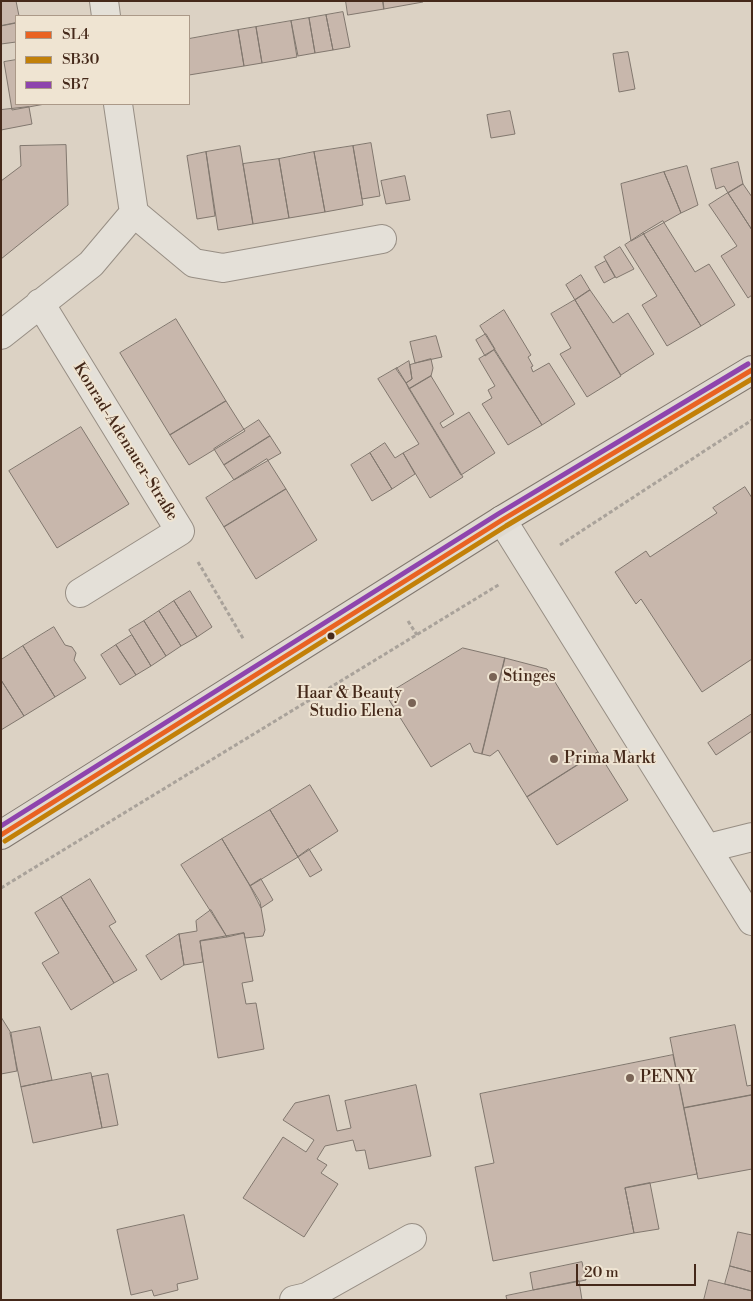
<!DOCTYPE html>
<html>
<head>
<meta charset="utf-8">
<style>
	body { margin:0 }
	#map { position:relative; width:753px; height:1301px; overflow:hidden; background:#dcd2c4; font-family:"Libre Bodoni",serif }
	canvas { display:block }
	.frame { position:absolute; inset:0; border:2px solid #45291a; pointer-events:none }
	.legend { position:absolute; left:15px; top:15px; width:175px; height:90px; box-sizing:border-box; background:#efe4d2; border:1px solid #ab9988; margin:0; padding:6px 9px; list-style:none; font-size:15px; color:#45291a }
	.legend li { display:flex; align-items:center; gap:10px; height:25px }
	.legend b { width:25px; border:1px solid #ab9988 }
	.scale { position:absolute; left:576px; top:1264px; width:120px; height:22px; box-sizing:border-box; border:2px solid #45291a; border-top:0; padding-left:6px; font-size:15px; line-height:18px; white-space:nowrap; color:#45291a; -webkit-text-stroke:4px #efe4d2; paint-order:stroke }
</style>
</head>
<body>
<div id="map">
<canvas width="753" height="1301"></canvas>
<div class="frame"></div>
<ul class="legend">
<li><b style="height:6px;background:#e96222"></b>SL4</li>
<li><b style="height:6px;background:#c28008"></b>SB30</li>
<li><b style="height:6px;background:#8e44ad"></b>SB7</li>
</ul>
<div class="scale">20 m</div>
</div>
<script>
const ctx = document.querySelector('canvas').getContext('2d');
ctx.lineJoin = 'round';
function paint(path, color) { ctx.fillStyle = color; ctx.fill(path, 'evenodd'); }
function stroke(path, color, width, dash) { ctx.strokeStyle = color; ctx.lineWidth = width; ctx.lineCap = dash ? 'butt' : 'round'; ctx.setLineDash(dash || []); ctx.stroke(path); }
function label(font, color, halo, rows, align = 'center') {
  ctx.font = font + ' "Libre Bodoni",serif'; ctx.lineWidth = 4; ctx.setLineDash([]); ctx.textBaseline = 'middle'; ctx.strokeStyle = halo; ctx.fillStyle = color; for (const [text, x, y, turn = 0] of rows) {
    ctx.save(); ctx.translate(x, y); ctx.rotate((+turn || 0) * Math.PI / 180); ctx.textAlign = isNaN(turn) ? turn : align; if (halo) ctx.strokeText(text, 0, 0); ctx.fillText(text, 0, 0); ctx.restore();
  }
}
const building = new Path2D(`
	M1 1H16L19 16H16V23L1 26Z
	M346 1H383L384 9 348 15Z
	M383 1H423V2L384 9Z
	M343 12 350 47 333 50 326 15Z
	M326 15 333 50 315 53 309 18Z
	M309 18 315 53 298 56 291 21Z
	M291 21 297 57 262 63 256 27Z
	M16 23V42L1 44V26Z
	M256 27 262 63 244 66 238 30Z
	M238 30 244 66 189 75V39Z
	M628 52 635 89 619 92 613 54Z
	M16 60V104H45L12 110 4 62Z
	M29 107 32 124 1 130V110Z
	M510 111 515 134 491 138 487 115Z
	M371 143 380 196 362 199 353 146Z
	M66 145 68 205 1 259V181L21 166 20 146Z
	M240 146 253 224 218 230 206 152Z
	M353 146 363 205 325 212 314 152Z
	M206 152 215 216 197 219 187 156Z
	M314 152 325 212 289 218 279 159Z
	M279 159 289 218 253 224 243 164Z
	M738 162 743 184 728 193 724 186 716 189 711 169Z
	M687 166 698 205 681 213 664 172Z
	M664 172 681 213 631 241 621 184Z
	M405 176 410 200 386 204 381 181Z
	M743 184 752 197V230L728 193Z
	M728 193 752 230V295L748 298 721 256 737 246 709 205Z
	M663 221 695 272 709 264 735 305 701 326 643 233Z
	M643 233 701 326 667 346 642 305 657 296 625 245Z
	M620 247 634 269 616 278 604 257Z
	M606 261 615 277 604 283 595 267Z
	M581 275 590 290 575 300 566 285Z
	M590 290 613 323 628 313 654 354 621 375 575 300Z
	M575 300 621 376 587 397 560 354 571 348 551 314Z
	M504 310 531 355 528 357 533 366 531 367 533 372 549 363 575 404 542 425 480 326Z
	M176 319 226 401 170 435 120 353Z
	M486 334 495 349 485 356 476 340Z
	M436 336 442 357 415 363 410 342Z
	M494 350 542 425 508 445 482 404 492 398 488 390 495 386 479 359Z
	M431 359 433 368 431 376 409 389 406 383 412 379 410 365Z
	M409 361 412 379 406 383 396 369Z
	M397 368 463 477 430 498 403 453 419 444 378 379Z
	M431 376 454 414 440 423 443 428 469 412 495 453 461 475 409 389Z
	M226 401 245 431 189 465 170 435Z
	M259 420 270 436 224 465 214 449Z
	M81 427 129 504 57 548 9 471Z
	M270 436 281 453 234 480 224 465Z
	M385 443 395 458 403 453 415 474 392 489 370 453Z
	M370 453 392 489 372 501 351 465Z
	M267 459 286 489 224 527 206 498Z
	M745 487 752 498V659L702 692 641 599 636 604 615 572 646 551 650 557 717 513 713 508Z
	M286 489 317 540 256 579 224 527Z
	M190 591 212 627 197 637 174 601Z
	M174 601 197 637 181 646 159 611Z
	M159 611 181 646 166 656 144 621Z
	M144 621 166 656 151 666 129 630Z
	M54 627 65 645 72 647 76 653 74 660 86 678 55 697 23 646Z
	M132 635 151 666 136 675 116 645Z
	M116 645 136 675 120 685 101 655Z
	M23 646 55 697 24 716 1 680V660Z
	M463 648 505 658 482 754 474 752 470 743 431 767 386 695Z
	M505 658 547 669 598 752 527 797 498 750 490 756 482 754Z
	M1 680 24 716 1 730Z
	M752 714V731L716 755 708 743Z
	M598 752 628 800 557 845 527 797Z
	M310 785 338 831 298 857 270 810Z
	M270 810 298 857 250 886 222 839Z
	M222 839 260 902 265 930 263 936 245 938 244 933 227 937 181 865Z
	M309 849 322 870 310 877 298 857Z
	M90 879 116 922 109 926 137 970 114 983 61 897Z
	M261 879 273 900 261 908 250 886Z
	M61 897 114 983 71 1010 42 963 59 953 35 913Z
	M211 910 227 937 200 941 203 962 184 965 179 934 197 931 196 921Z
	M244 933 253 981 242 983 246 1004 256 1003 264 1049 218 1058 200 941Z
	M179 934 184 965 161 980 146 956Z
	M1 1017 11 1033 17 1071 1 1074Z
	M735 1025 747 1086 752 1085V1095L684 1108 670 1038Z
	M40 1027 52 1080 21 1087 10 1033Z
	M673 1055 697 1174 625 1188 634 1233 493 1261 475 1167 494 1163 480 1094Z
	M91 1073 102 1128 33 1143 21 1087Z
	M108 1074 118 1125 102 1128 92 1077Z
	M416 1085 431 1156 369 1169 365 1150 356 1151 353 1140 325 1146 317 1159 327 1165 321 1173 338 1184 304 1237 243 1198 283 1137 306 1152 314 1140 283 1120 295 1103 329 1095 337 1131 351 1128 345 1101Z
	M752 1095V1169L698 1179 684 1108Z
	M650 1183 659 1229 634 1233 625 1188Z
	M184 1215 198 1279 177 1284 178 1290 154 1296 152 1290 131 1295 117 1230Z
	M738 1232 752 1235V1272L730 1266Z
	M582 1262 586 1280 533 1290 530 1273Z
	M730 1266 752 1272V1291L725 1284Z
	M709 1280 752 1291V1300H704Z
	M579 1281 582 1300H507L506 1296Z`);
paint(building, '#c8b7ac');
stroke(building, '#81776e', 1);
const minor = new Path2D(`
	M104 1 106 16
	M134 213 194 263 223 268 382 239
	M40 303 180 531 80 593
	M1 335 91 264 134 213 118 104
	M502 520 752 921
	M708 848 752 837
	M294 1300 307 1297 412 1238`);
const primary = new Path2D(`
	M1 835 502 520 752 370`);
stroke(minor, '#978e84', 30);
stroke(primary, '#81776e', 30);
stroke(new Path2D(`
	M560 545 752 420
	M198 562 244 640
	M408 621 417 635
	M1 888 500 584`), '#a9a29a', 3, [4, 2.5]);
stroke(minor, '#e4e0d8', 28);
stroke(primary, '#dfdad1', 28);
stroke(new Path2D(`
	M1 835 502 520 752 370`), '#e96222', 5);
stroke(new Path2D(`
	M5 841 506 526 752 379`), '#c28008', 5);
stroke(new Path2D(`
	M1 826 498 514 748 364`), '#8e44ad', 5);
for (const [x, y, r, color] of [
	[331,636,4.5,"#45291a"],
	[493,677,5,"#7a6456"],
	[412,703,5,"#7a6456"],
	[554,759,5,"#7a6456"],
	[630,1078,5,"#7a6456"]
]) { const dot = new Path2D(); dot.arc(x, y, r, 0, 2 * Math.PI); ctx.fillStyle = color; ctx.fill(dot); stroke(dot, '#efe4d2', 2); }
label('16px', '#45291a', '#efe4d2', [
	["Konrad-Adenauer-Straße",125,442,58]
]);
label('16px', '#45291a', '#efe4d2', [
	["Stinges",503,677],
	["Haar & Beauty",402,694,"right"],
	["Studio Elena",402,712,"right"],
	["Prima Markt",564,759],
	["PENNY",640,1078]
], 'left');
</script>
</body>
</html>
